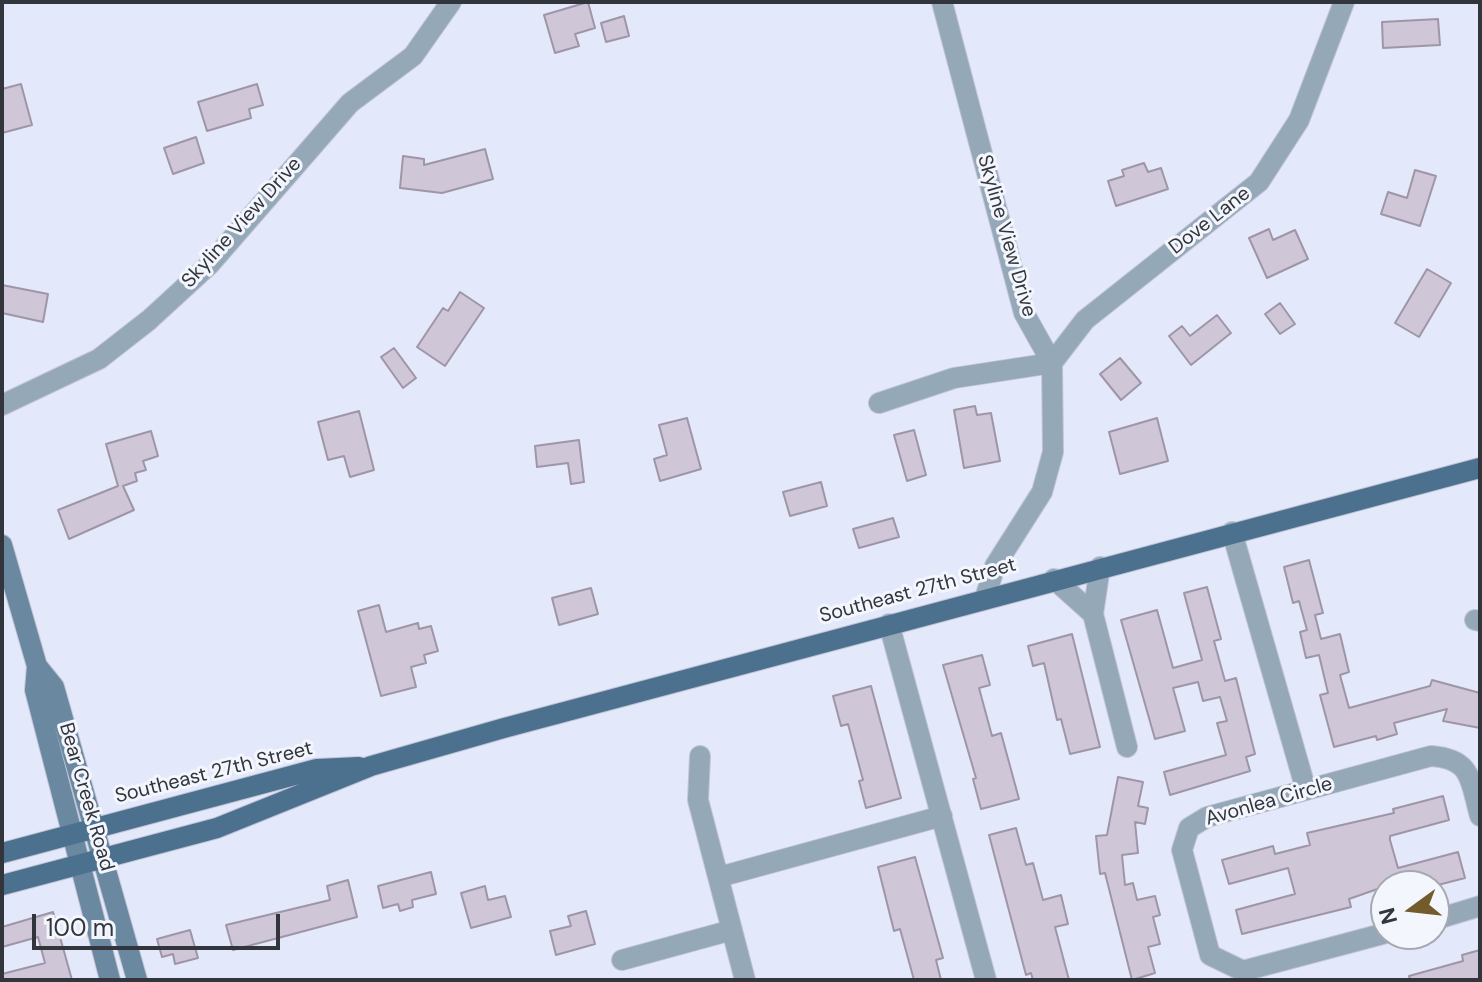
<!DOCTYPE html>
<style>
body{margin:0}
#map{position:relative;width:1482px;height:982px;overflow:hidden;background:#e4e8fb;font-family:"DM Sans",sans-serif}
canvas{display:block}
.frame{position:absolute;inset:0;border:4px solid #33353c;pointer-events:none}
.north{position:absolute;left:1370px;top:870px;width:80px;height:80px;box-sizing:border-box;background:#f4f6fe;border:2px solid #a7a9b0;border-radius:50%;rotate:255deg;font-size:22px;font-weight:700;line-height:32px;text-align:center;color:#33353c}
.north::after{content:'';display:block;margin:auto;width:28px;height:36px;background:#735c2c;clip-path:polygon(50% 0,100% 100%,50% 72%,0 100%)}
.scale{position:absolute;left:32px;top:914px;width:248px;height:36px;box-sizing:border-box;border:4px solid #33353c;border-top:0;padding-left:10px;font-size:24px;line-height:28px;white-space:nowrap;color:#33353c;-webkit-text-stroke:6px #f4f6fe;paint-order:stroke}
</style>
<div id="map">
<canvas width="1482" height="982"></canvas>
<div class="frame"></div>
<div class="north">N</div>
<div class="scale">100 m</div>
</div>
<script>
const ctx = document.querySelector('canvas').getContext('2d');
ctx.lineJoin = 'round';
function fill(path, color) { ctx.fillStyle = color; ctx.fill(path, 'evenodd'); }
function stroke(path, color, width, dash) { ctx.strokeStyle = color; ctx.lineWidth = width; ctx.lineCap = dash ? 'butt' : 'round'; ctx.setLineDash(dash || []); ctx.stroke(path); }
function label(font, color, halo, rows, align = 'center') {
  ctx.font = font + ' "DM Sans",sans-serif'; ctx.lineWidth = 6; ctx.setLineDash([]); ctx.textBaseline = 'middle'; ctx.strokeStyle = halo; ctx.fillStyle = color; for (const [text, x, y, turn = 0] of rows) {
    ctx.save(); ctx.translate(x, y); ctx.rotate((+turn || 0) * Math.PI / 180); ctx.textAlign = isNaN(turn) ? turn : align; if (halo) ctx.strokeText(text, 0, 0); ctx.fillText(text, 0, 0); ctx.restore();
  }
}
const building = new Path2D(`
 M 588,2 L 595,28 L 575,34 L 579,46 L 555,53 L 544,15 Z
 M 624,16 L 629,36 L 606,42 L 601,23 Z
 M 1438,19 L 1440,45 L 1383,48 L 1382,22 Z
 M 21,84 L 32,125 L 2,133 L 2,89 Z
 M 257,84 L 263,105 L 249,109 L 251,118 L 207,131 L 198,102 Z
 M 196,137 L 204,163 L 173,174 L 164,148 Z
 M 485,149 L 493,179 L 442,193 L 400,188 L 403,156 L 424,159 L 424,165 Z
 M 1144,163 L 1148,172 L 1161,168 L 1168,189 L 1116,206 L 1108,181 L 1124,176 L 1122,170 Z
 M 1415,170 L 1436,176 L 1420,226 L 1381,214 L 1388,192 L 1407,198 Z
 M 1269,229 L 1273,240 L 1295,230 L 1308,259 L 1267,278 L 1249,238 Z
 M 1427,269 L 1451,283 L 1419,337 L 1395,323 Z
 M 2,285 L 48,294 L 43,322 L 2,313 Z
 M 460,292 L 484,308 L 445,366 L 417,347 L 443,308 L 448,311 Z
 M 1280,303 L 1295,324 L 1280,334 L 1265,314 Z
 M 1217,315 L 1231,333 L 1191,365 L 1169,336 L 1182,326 L 1190,336 Z
 M 394,348 L 416,378 L 403,388 L 381,357 Z
 M 1120,358 L 1141,383 L 1121,400 L 1100,374 Z
 M 975,406 L 977,415 L 991,413 L 1000,461 L 964,468 L 954,410 Z
 M 359,411 L 374,470 L 350,477 L 344,456 L 328,460 L 318,422 Z
 M 687,418 L 701,469 L 660,481 L 654,459 L 667,455 L 659,425 Z
 M 1157,418 L 1168,461 L 1120,474 L 1109,432 Z
 M 914,430 L 926,475 L 907,481 L 894,435 Z
 M 151,431 L 158,456 L 143,461 L 146,470 L 135,473 L 137,481 L 123,486 L 134,510 L 69,539 L 58,510 L 118,486 L 106,444 Z
 M 579,440 L 584,482 L 571,484 L 568,463 L 537,467 L 535,446 Z
 M 821,482 L 827,506 L 790,516 L 783,492 Z
 M 893,518 L 899,537 L 859,548 L 853,529 Z
 M 1309,560 L 1323,613 L 1315,615 L 1321,639 L 1340,634 L 1349,672 L 1340,675 L 1349,708 L 1430,686 L 1432,680 L 1480,693 L 1480,728 L 1443,721 L 1447,709 L 1394,723 L 1397,734 L 1377,740 L 1376,736 L 1334,747 L 1320,695 L 1328,693 L 1319,655 L 1306,658 L 1300,632 L 1307,630 L 1299,601 L 1293,603 L 1284,567 Z
 M 1207,587 L 1221,639 L 1214,641 L 1225,681 L 1236,678 L 1255,754 L 1246,757 L 1250,771 L 1170,795 L 1164,772 L 1226,755 L 1217,723 L 1227,721 L 1220,697 L 1203,701 L 1198,682 L 1173,688 L 1185,731 L 1155,739 L 1121,620 L 1157,610 L 1173,668 L 1202,660 L 1184,593 Z
 M 591,588 L 598,614 L 559,625 L 552,598 Z
 M 379,605 L 386,632 L 418,623 L 419,629 L 431,626 L 438,651 L 424,655 L 426,663 L 411,667 L 416,687 L 381,696 L 358,611 Z
 M 1072,634 L 1100,747 L 1070,754 L 1061,719 L 1057,720 L 1044,663 L 1033,666 L 1028,646 Z
 M 982,655 L 990,685 L 979,688 L 992,736 L 1001,733 L 1019,799 L 981,809 L 973,779 L 976,778 L 943,665 Z
 M 871,686 L 901,798 L 866,808 L 859,781 L 863,780 L 848,724 L 841,726 L 833,696 Z
 M 1118,777 L 1143,782 L 1138,806 L 1148,808 L 1145,824 L 1135,822 L 1138,853 L 1122,855 L 1125,885 L 1133,883 L 1137,900 L 1155,896 L 1160,915 L 1153,917 L 1160,944 L 1148,947 L 1155,973 L 1132,980 L 1105,873 L 1100,874 L 1096,836 L 1107,835 Z
 M 1443,796 L 1449,820 L 1390,836 L 1390,840 L 1398,868 L 1458,852 L 1465,878 L 1434,886 L 1386,886 L 1349,899 L 1351,907 L 1242,934 L 1236,910 L 1295,894 L 1288,868 L 1229,884 L 1222,860 L 1273,846 L 1275,854 L 1310,845 L 1307,833 L 1394,813 L 1393,809 Z
 M 1016,828 L 1026,865 L 1033,863 L 1043,900 L 1061,895 L 1068,924 L 1055,927 L 1069,980 L 1033,980 L 1031,973 L 1026,975 L 989,835 Z
 M 915,857 L 943,958 L 936,960 L 941,980 L 914,980 L 900,929 L 894,931 L 878,867 Z
 M 431,872 L 436,894 L 412,900 L 413,907 L 400,911 L 398,904 L 383,908 L 378,886 Z
 M 348,880 L 357,917 L 233,950 L 226,925 L 330,900 L 327,886 Z
 M 485,886 L 488,900 L 505,896 L 511,917 L 471,928 L 461,893 Z
 M 586,911 L 595,944 L 556,955 L 550,931 L 571,926 L 568,916 Z
 M 53,912 L 72,980 L 2,980 L 2,974 L 45,963 L 38,937 L 2,947 L 2,927 Z
 M 190,930 L 198,958 L 175,964 L 173,954 L 162,957 L 157,939 Z
 M 1480,950 L 1480,980 L 1410,980 L 1409,976 L 1463,961 L 1462,955 Z`);
const street = new Path2D(`
 M 942,2 L 1024,313 L 1052,363 L 1053,452 L 1042,492 L 995,566 L 985,598
 M 879,403 L 954,378 L 1052,363 L 1085,320 L 1259,182 L 1299,120 L 1344,2
 M 2,405 L 99,359 L 149,320 L 209,265 L 350,103 L 413,56 L 451,2
 M 1232,532 L 1306,790
 M 1100,567 L 1093,614 L 1127,747
 M 1054,579 L 1093,614
 M 1475,620 L 1480,621
 M 889,624 L 986,980
 M 700,756 L 698,800 L 745,980
 M 719,877 L 942,816
 M 1434,920 L 1480,906
 M 1386,933 L 1243,971 L 1210,955 L 1182,850 L 1189,828 L 1207,817 L 1431,756 C 1473,759 1470,781 1480,816
 M 622,960 L 732,930`);
const secondary = new Path2D(`
 M 2,545 L 37,666 L 35,690 L 110,980
 M 37,666 L 54,687 L 137,980`);
const primary = new Path2D(`
 M 2,853 L 317,769 L 359,767
 M 2,885 L 217,828 L 371,766 L 504,728 L 1480,468`);
const streetNames = [
 ["Dove Lane",1210,221,-38],
 ["Skyline View Drive",242,223,-48],
 ["Skyline View Drive",1006,236,74],
 ["Southeast 27th Street",918,591,-15],
 ["Southeast 27th Street",214,773,-14],
 ["Bear Creek Road",86,797,74],
 ["Avonlea Circle",1269,802,-16]
];
fill(building, '#cfc6d7');
stroke(building, '#9e96a6', 2);
stroke(street, '#c1c4d5', 22);
stroke(secondary, '#c1c4d5', 22);
stroke(primary, '#c1c4d5', 22);
stroke(street, '#94a8b8', 20);
stroke(secondary, '#6a88a0', 20);
stroke(primary, '#4c718e', 20);
label('20px', '#33353c', '#f4f6fe', streetNames);
</script>
